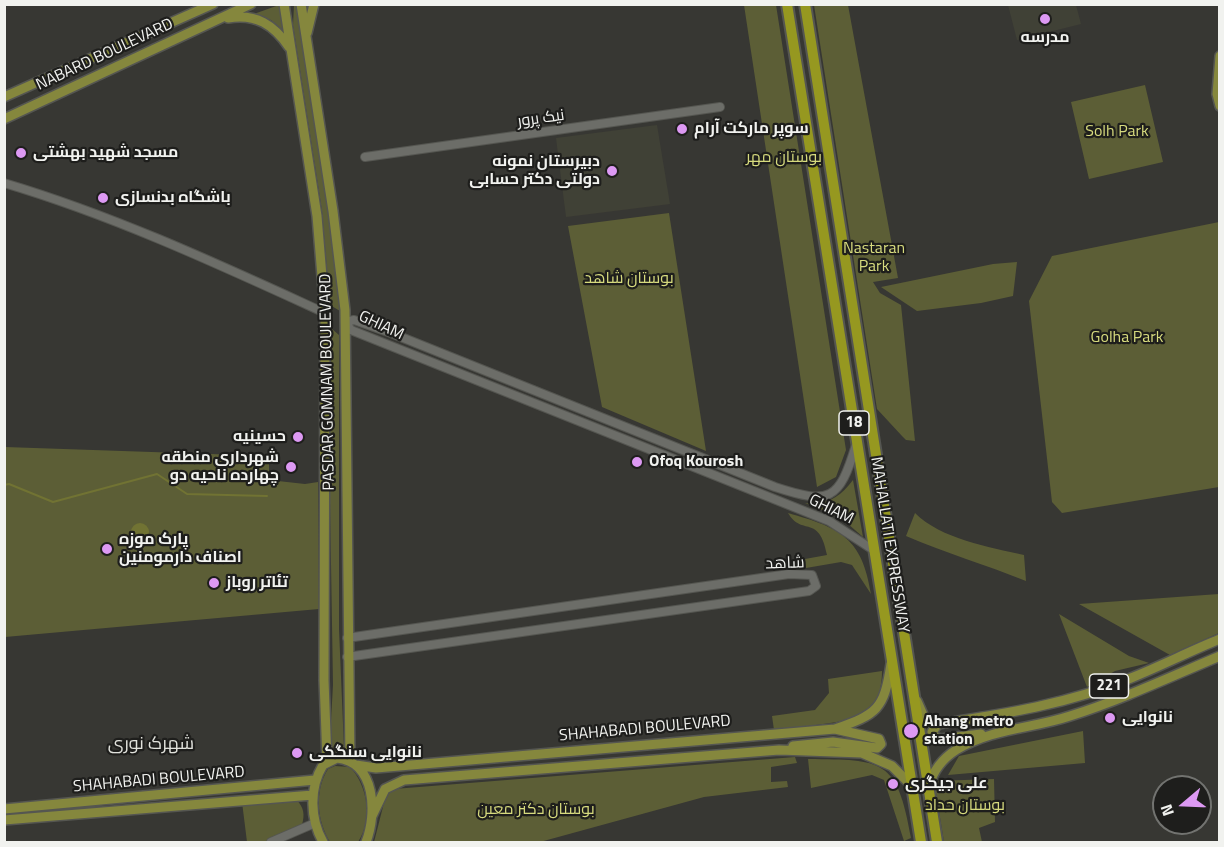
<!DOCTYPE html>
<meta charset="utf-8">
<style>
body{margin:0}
#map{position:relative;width:1224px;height:847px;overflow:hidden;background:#373733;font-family:"Titillium Web",sans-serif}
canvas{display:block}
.frame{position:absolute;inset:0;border:6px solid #f1f2ef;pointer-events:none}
.north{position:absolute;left:1152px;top:775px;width:60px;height:60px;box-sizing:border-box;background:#1e1e1c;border:2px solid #727370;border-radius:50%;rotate:251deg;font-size:16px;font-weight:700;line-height:24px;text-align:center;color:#f1f2ef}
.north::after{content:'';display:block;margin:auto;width:21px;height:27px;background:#dd99f3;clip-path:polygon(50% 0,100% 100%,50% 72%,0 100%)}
</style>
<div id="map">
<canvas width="1224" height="847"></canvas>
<div class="frame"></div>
<div class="north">N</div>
</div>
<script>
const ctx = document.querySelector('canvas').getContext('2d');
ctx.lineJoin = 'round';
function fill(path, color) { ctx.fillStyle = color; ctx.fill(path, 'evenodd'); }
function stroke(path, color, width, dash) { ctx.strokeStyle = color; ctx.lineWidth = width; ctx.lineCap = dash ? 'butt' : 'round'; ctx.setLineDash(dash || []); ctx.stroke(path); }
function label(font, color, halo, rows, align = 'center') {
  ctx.font = font + ' "Titillium Web",Cairo,sans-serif'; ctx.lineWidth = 4.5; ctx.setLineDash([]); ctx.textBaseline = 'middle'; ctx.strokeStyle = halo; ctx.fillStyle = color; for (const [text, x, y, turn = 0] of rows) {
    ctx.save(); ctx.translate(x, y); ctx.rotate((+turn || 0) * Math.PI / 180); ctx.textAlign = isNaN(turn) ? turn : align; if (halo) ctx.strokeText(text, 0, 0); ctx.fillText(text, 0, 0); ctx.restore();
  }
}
const built = new Path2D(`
 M 1008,5 L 1076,5 L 1081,24 L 1017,40 Z
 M 657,125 L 670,204 L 566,217 L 556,138 Z`);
const green = new Path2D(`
 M 279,5 L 284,32 L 271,20 L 251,15 Z
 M 294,5 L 296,5 L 329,210 L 340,311 L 330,305 L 322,211 L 293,25 Z
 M 744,5 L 776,5 L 846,450 L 836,477 L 817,487 Z
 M 814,5 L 848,5 L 898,278 L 873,282 L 880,293 L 901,305 L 915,441 L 906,440 L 902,436 L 877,409 Z
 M 1145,85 L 1163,162 L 1089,179 L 1071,102 Z
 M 669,213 L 706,451 L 602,407 L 568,226 Z
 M 1219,222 L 1219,487 L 1062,513 L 1052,502 L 1029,301 L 1052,256 Z
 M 1017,262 L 1013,296 L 981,303 L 917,311 L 881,287 L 993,264 Z
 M 332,329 L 339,335 L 339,629 L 344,748 L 341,756 L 329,756 L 333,685 L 329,442 Z
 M 5,447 L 269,456 L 269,480 L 305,484 L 318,482 L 319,609 L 5,637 Z
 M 853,480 L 863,537 L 840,517 L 805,503 C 827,506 840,497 853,480 Z
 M 788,513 C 841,528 862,538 871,594 L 852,565 L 841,562 L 806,568 L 805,559 L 827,555 C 819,513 802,537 788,513 Z
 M 915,513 C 941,539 989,547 1024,555 L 1026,581 C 986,565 946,553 906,536 Z
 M 1219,594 L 1219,633 L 1170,655 L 1079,604 Z
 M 1059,614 L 1129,656 L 1149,663 L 1115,671 L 1087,687 Z
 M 882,671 C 882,685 879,705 866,714 C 851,723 793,727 774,730 L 772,716 L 815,710 L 829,693 L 828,679 Z
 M 1083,731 L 1085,763 L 948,775 L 959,756 Z
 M 795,757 L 797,763 L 771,767 L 771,782 L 787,781 L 788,787 L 704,797 L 540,842 L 374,842 L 386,795 L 394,789 Z
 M 808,759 C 883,760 897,758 911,838 L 904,841 L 884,780 L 872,775 L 811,788 Z
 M 335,766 L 350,767 C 368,786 373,820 358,842 L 330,842 C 317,821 314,791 328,769 Z
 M 994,779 L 995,822 L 979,828 L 982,842 L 944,842 L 934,781 Z
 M 296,799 C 304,808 305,814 302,825 L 265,842 L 247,842 L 242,802 Z`);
const water = new Path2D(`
 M131 532a9 9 0 1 1 18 0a9 9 0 1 1-18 0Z`);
const stream = new Path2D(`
 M 4,485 L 9,484 L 53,502 L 157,474 L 187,494 L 267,496`);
const minor = new Path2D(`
 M 365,157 L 720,107
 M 4,183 C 115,216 220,265 325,313
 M 856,445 C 839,501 830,505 775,487 L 391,333 L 354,320 L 345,322 L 351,330 L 829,521 L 875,551
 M 347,638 L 789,574 L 812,575 L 816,586 L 809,591 L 347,657
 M 271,842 L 315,823`);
const major = new Path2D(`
 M 284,4 L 317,216 L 325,313 L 324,680 L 327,761
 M 301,4 L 333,211 L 345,310 L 350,761
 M 228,18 C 256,13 274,25 289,47
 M 307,33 L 314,4
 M 1220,56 L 1217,94 L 1220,106
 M 4,97 L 213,4
 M 4,119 L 251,4
 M 917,701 L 924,717 L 938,724
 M 938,724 C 1004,714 1069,704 1131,678 C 1161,666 1190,651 1220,639
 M 938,724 L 932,732 L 934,737 L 941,739 L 981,734
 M 793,746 L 833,742 L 877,748 L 881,744 L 879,739 L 835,729
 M 356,765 L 376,768 L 835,729 C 877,714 884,710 891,664
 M 929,786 C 933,771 942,759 956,750 C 992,728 1031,729 1070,716 C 1121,700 1170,677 1220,656
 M 4,809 L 315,780
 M 372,816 L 385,789 L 404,780 L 779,750 L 862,753 L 892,766 L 912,786
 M 4,820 L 313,795
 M 323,842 C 310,819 309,788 323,765 L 337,758 C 376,762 377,814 366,842`);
const highway = new Path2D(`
 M 787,4 L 921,842
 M 805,4 L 937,842`);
const markers = [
 [1045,19,6,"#dd99f3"],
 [682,129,6,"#dd99f3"],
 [21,153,6,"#dd99f3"],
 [612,171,6,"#dd99f3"],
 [103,198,6,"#dd99f3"],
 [298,437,6,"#dd99f3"],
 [637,462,6,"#dd99f3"],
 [291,467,6,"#dd99f3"],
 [107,549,6,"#dd99f3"],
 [214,583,6,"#dd99f3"],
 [1110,718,6,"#dd99f3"],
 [911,731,8,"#dd99f3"],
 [297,753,6,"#dd99f3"],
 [893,784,6,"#dd99f3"]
];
const shields = [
 [854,423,30],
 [1109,686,39]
];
const shieldNames = [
 ["18",854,423],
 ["221",1109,686]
];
const poiNames = [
 ["مدرسه",1045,38,"center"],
 ["سوپر مارکت آرام",694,129],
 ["مسجد شهید بهشتی",33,153],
 ["دبیرستان نمونه",600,162,"right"],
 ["دولتی دکتر حسابی",600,180,"right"],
 ["باشگاه بدنسازی",115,198],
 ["حسینیه",286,437,"right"],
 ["شهرداری منطقه",279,458,"right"],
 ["چهارده ناحیه دو",279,476,"right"],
 ["Ofoq Kourosh",649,462],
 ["پارک موزه",119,540],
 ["اصناف دارمومنین",119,558],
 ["تئاتر روباز",226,583],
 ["نانوایی",1122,718],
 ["Ahang metro",924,722],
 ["station",924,740],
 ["نانوایی سنگکی",309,753],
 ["علی جیگری",905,784]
];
const streetNames = [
 ["NABARD BOULEVARD",105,55,-25],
 ["نیک پرور",541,119,-8],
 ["GHIAM",381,326,25],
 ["PASDAR GOMNAM BOULEVARD",328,382,-91],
 ["GHIAM",831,510,26],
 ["MAHALLATI EXPRESSWAY",889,545,81],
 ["شاهد",785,564,-2],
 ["SHAHABADI BOULEVARD",645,729,-5],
 ["SHAHABADI BOULEVARD",159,780,-5]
];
const parkNames = [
 ["Solh Park",1117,132],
 ["بوستان مهر",784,158],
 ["Nastaran",874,249],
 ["Park",874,267],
 ["بوستان شاهد",629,279],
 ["Golha Park",1127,338],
 ["بوستان حداد",965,806],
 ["بوستان دکتر معین",536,810]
];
const neighbourhoodNames = [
 ["شهرک نوری",151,745]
];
fill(built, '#404136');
fill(green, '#5c5e36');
fill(water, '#717333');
stroke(stream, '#717333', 2);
stroke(minor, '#555651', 10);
stroke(major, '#555651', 12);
stroke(highway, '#555651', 14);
stroke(minor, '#6c6d68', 8);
stroke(major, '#85873d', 9);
stroke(highway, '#969820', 10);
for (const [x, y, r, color] of markers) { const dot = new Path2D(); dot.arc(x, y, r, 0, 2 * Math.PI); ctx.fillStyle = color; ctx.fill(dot); stroke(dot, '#1e1e1c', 2); }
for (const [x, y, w] of shields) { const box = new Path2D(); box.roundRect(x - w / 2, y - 12, w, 24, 4.5); ctx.fillStyle = '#1e1e1c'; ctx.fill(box); stroke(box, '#f1f2ef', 1.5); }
label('bold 15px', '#f1f2ef', null, shieldNames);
label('bold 16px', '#f1f2ef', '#1e1e1c', poiNames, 'left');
label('16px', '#f1f2ef', '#1e1e1c', streetNames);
label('16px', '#d7db7e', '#1e1e1c', parkNames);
label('18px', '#e1e2dc', '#1e1e1c', neighbourhoodNames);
</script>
